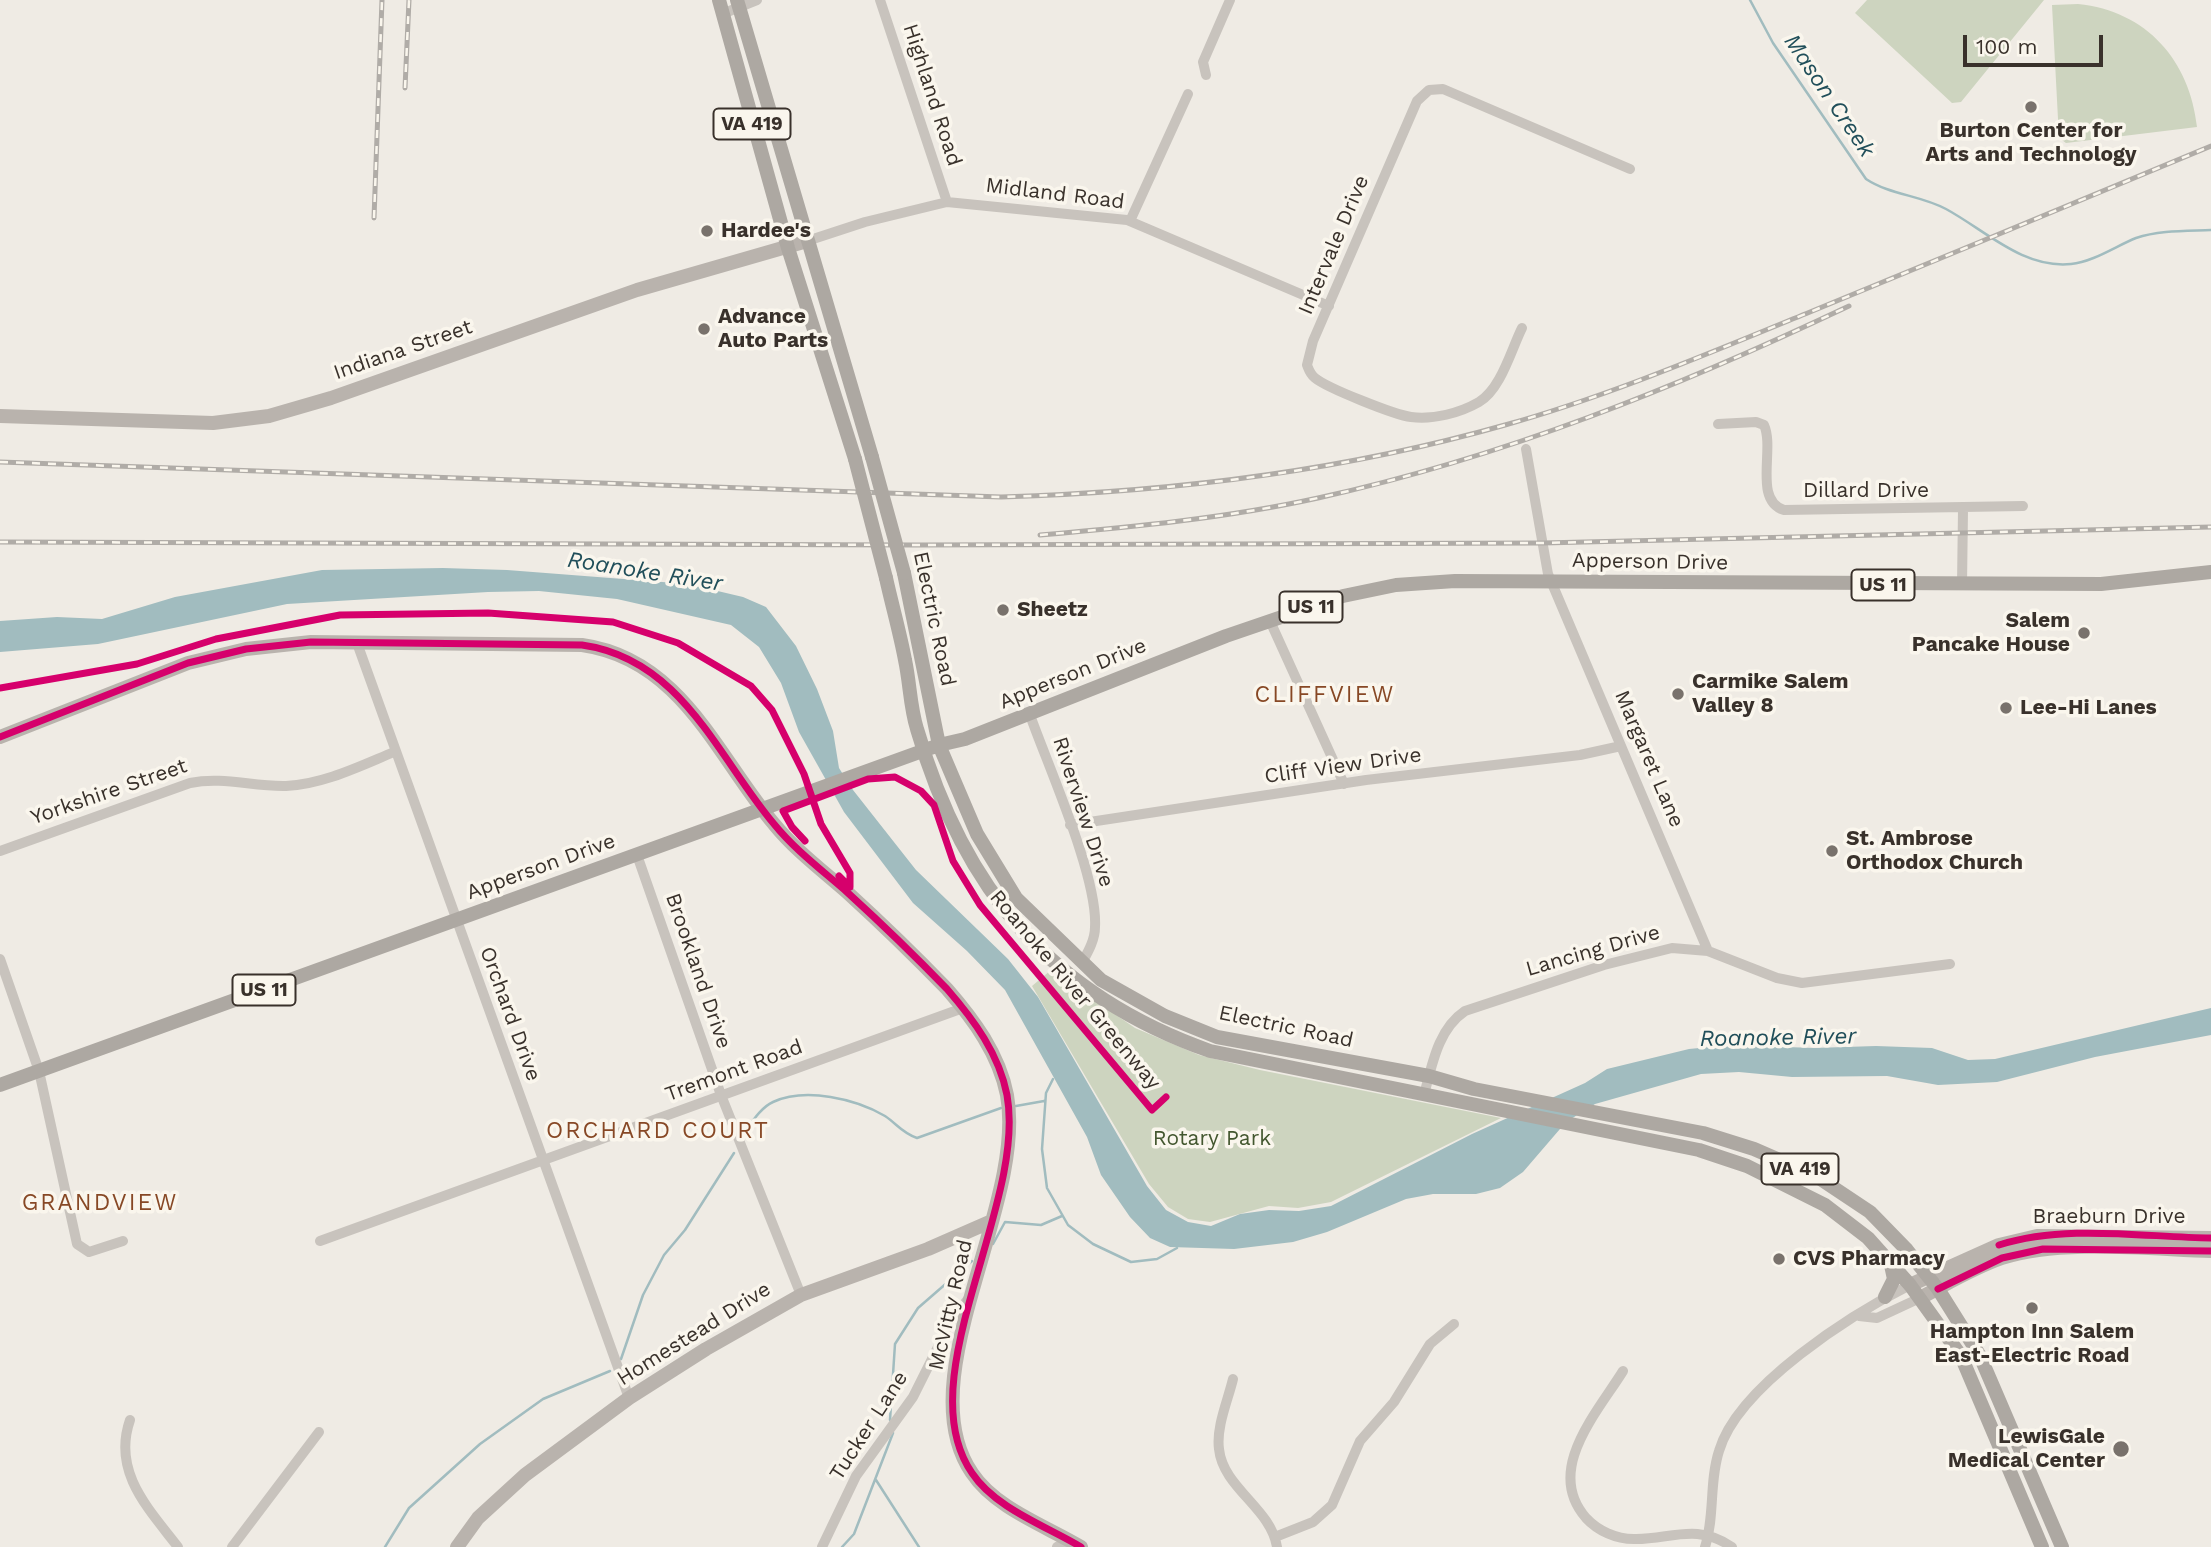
<!DOCTYPE html>
<style>
body{margin:0}
#map{position:relative;width:2211px;height:1547px;overflow:hidden;background:#efebe4;font-family:"Work Sans",sans-serif}
canvas{display:block}
.scale{position:absolute;left:1963px;top:35px;width:140px;height:32px;box-sizing:border-box;border:4px solid #39312b;border-top:0;padding-left:9px;font-size:21px;line-height:24px;white-space:nowrap;color:#39312b;-webkit-text-stroke:5px #faf6ed;paint-order:stroke}
</style>
<div id="map">
<canvas width="2211" height="1547"></canvas>
<div class="scale">100 m</div>
</div>
<script>
const ctx = document.querySelector('canvas').getContext('2d');
ctx.lineJoin = 'round';
function fill(path, color) { ctx.fillStyle = color; ctx.fill(path, 'evenodd'); }
function stroke(path, color, width, dash) { ctx.strokeStyle = color; ctx.lineWidth = width; ctx.lineCap = dash ? 'butt' : 'round'; ctx.setLineDash(dash || []); ctx.stroke(path); }
function label(font, color, halo, rows, align = 'center') {
  ctx.font = font + ' "Work Sans",sans-serif'; ctx.lineWidth = 7; ctx.setLineDash([]); ctx.textBaseline = 'middle'; ctx.strokeStyle = halo; ctx.fillStyle = color; for (const [text, x, y, turn = 0] of rows) {
    ctx.save(); ctx.translate(x, y); ctx.rotate((+turn || 0) * Math.PI / 180); ctx.textAlign = isNaN(turn) ? turn : align; if (halo) ctx.strokeText(text, 0, 0); ctx.fillText(text, 0, 0); ctx.restore();
  }
}
const green = new Path2D(`
 M 1867,0 L 2044,0 L 1961,102 L 1952,103 L 1855,13 Z
 M 2078,4 C 2147,11 2190,61 2197,127 L 2066,143 L 2059,138 L 2052,5 Z
 M 1051,970 L 1135,1028 L 1199,1055 L 1260,1070 L 1501,1118 L 1331,1202 L 1298,1208 L 1269,1206 L 1210,1222 L 1188,1219 L 1168,1207 L 1149,1184 L 1032,986 Z`);
const water = new Path2D(`
 M 443,568 L 507,570 L 688,584 L 743,597 L 766,607 L 796,646 L 817,689 L 833,731 L 839,768 L 853,790 L 916,870 L 1008,959 L 1038,997 L 1147,1186 L 1166,1210 L 1188,1222 L 1211,1226 L 1240,1214 L 1269,1210 L 1299,1211 L 1331,1206 L 1472,1134 L 1585,1083 L 1607,1069 L 1689,1049 L 1731,1045 L 1814,1048 L 1876,1046 L 1932,1048 L 1968,1060 L 1995,1059 L 2211,1008 L 2211,1035 L 2095,1057 L 1997,1082 L 1938,1085 L 1887,1076 L 1792,1077 L 1739,1072 L 1701,1074 L 1595,1104 L 1566,1122 L 1523,1172 L 1500,1188 L 1476,1194 L 1433,1194 L 1406,1199 L 1327,1232 L 1293,1242 L 1234,1249 L 1170,1247 L 1150,1238 L 1130,1217 L 1101,1175 L 1087,1137 L 1005,990 L 967,951 L 913,903 L 844,812 L 799,732 L 781,683 L 759,647 L 731,625 L 617,599 L 539,591 L 488,592 L 287,604 L 98,644 L 0,652 L 0,621 L 57,617 L 102,619 L 175,597 L 322,570 Z`);
const stream = new Path2D(`
 M 1750,0 L 1773,43 L 1866,179 C 1890,195 1920,195 1946,209 C 1985,230 2023,269 2071,264 C 2093,262 2116,246 2136,238 C 2159,230 2187,231 2211,230
 M 1053,1079 L 1046,1093 L 1042,1149 L 1047,1188 L 1068,1225 L 1093,1244 L 1131,1262 L 1157,1259 L 1177,1248
 M 1016,1106 L 1044,1101
 M 747,1129 C 754,1119 762,1107 773,1102 C 806,1087 856,1099 885,1116 C 897,1124 902,1133 917,1138 L 1001,1108
 M 993,1244 L 1005,1222 L 1041,1225 L 1062,1216
 M 621,1359 L 643,1295 L 664,1255 L 685,1230 L 734,1153
 M 890,1420 L 895,1344 L 918,1308 L 972,1261
 M 876,1480 L 919,1547
 M 385,1547 L 409,1508 L 480,1444 L 543,1399 L 610,1371
 M 842,1547 L 854,1534 L 893,1433`);
const street = new Path2D(`
 M 880,0 L 947,202
 M 722,14 L 757,0
 M 1206,75 L 1203,62 L 1230,0
 M 1130,221 L 1188,94
 M 807,241 L 865,222 L 947,202 L 1127,220 L 1329,306
 M 1522,328 C 1511,350 1501,389 1479,402 C 1460,413 1433,420 1411,417 C 1395,415 1327,388 1315,378 C 1310,374 1309,370 1307,365 L 1313,341 L 1417,101 L 1429,90 L 1443,89 L 1630,169
 M 1718,424 L 1756,422 L 1764,425 C 1775,449 1753,500 1784,510 L 2023,506
 M 1526,449 L 1548,574 L 1708,951
 M 1962,585 L 1963,510
 M 1270,621 L 1344,784
 M 357,643 L 629,1398
 M 1030,715 C 1048,766 1098,877 1095,927 C 1095,940 1088,952 1082,963
 M 1070,825 L 1366,780 L 1580,755 L 1621,746
 M 0,851 L 190,783 C 223,776 253,787 286,786 C 324,784 360,766 394,752
 M 637,855 L 721,1095 L 801,1295
 M 0,959 L 39,1071 L 77,1244 L 89,1252 L 123,1241
 M 1424,1095 C 1432,1065 1438,1029 1465,1011 L 1604,965 L 1672,948 L 1708,951 L 1777,978 L 1802,983 L 1950,964
 M 320,1241 L 963,1008
 M 1859,1316 L 1877,1318 L 1920,1298
 M 1623,1371 C 1597,1413 1544,1470 1586,1518 C 1598,1531 1616,1539 1634,1539 C 1669,1540 1696,1522 1732,1547
 M 1233,1379 C 1228,1400 1216,1427 1219,1449 C 1223,1488 1271,1508 1277,1547
 M 130,1420 C 112,1472 148,1508 178,1547
 M 1275,1537 L 1313,1522 L 1332,1505 L 1360,1441 L 1394,1402 L 1430,1344 L 1454,1324
 M 232,1547 L 319,1432
 M 822,1547 L 856,1476 L 913,1397 L 952,1319 L 969,1298
 M 1057,1547 L 1070,1540
 M 1705,1547 C 1715,1516 1709,1482 1719,1451 C 1738,1386 1852,1314 1910,1285`);
const secondary = new Path2D(`
 M 0,416 L 213,423 L 269,416 L 331,398 L 637,290 L 807,241
 M 0,737 L 188,663 L 246,649 L 311,642 L 582,645 C 682,659 718,758 774,824 C 795,850 823,871 848,893 C 882,924 915,956 947,989 C 974,1020 999,1054 1007,1095 C 1027,1205 907,1379 972,1473 C 995,1508 1046,1526 1081,1547
 M 1910,1285 L 1999,1245 L 2037,1236 L 2211,1238
 M 1920,1298 C 1947,1284 1973,1268 2002,1258 C 2061,1239 2148,1249 2211,1251
 M 457,1547 L 478,1518 L 525,1475 L 629,1398 L 706,1349 L 801,1295 L 928,1249 L 992,1221`);
const primary = new Path2D(`
 M 719,0 L 788,248 L 855,459
 M 737,0 L 872,457
 M 904,573 L 939,745 L 977,834 L 1016,898 L 1101,980 L 1165,1016 L 1217,1037 L 1429,1076 L 1474,1089 L 1703,1133 L 1754,1149 L 1816,1176 L 1870,1212 L 1907,1250 L 1938,1289 L 1980,1356 L 2062,1547
 M 886,578 C 892,605 900,633 905,660 C 910,683 910,707 917,729 C 963,889 1051,995 1210,1051 L 1699,1150 L 1747,1166 L 1825,1205 L 1868,1238 L 1910,1285 L 1961,1356 L 2042,1547
 M 0,1085 L 939,745 L 965,739 L 1226,636 L 1343,596 L 1396,585 L 1455,581 L 2101,584 L 2211,572
 M 1885,1297 L 1894,1279 L 1891,1265`);
const rail = new Path2D(`
 M 405,88 L 409,0
 M 374,218 L 382,0
 M 0,462 L 1001,497 C 1172,492 1339,472 1505,425 C 1609,396 1709,353 1810,312 C 1944,257 2077,202 2211,146
 M 1040,535 C 1133,527 1227,518 1318,498 C 1504,457 1678,387 1849,306
 M 0,542 L 916,545 L 1543,543 L 2211,527`);
const primaryBridge = new Path2D(`
 M 872,457 L 904,573
 M 855,459 L 886,578`);
const cycleway = new Path2D(`
 M 0,688 L 137,664 L 216,639 L 340,615 L 488,613 L 613,622 L 678,643 L 751,686 L 772,710 L 804,774 L 821,824 L 850,873 L 850,887 L 839,876
 M 0,737 L 188,663 L 246,649 L 311,642 L 582,645 C 682,659 718,758 774,824 C 795,850 823,871 848,893 C 882,924 915,956 947,989 C 974,1020 999,1054 1007,1095 C 1027,1205 907,1379 972,1473 C 995,1508 1046,1526 1081,1547
 M 805,841 L 792,827 L 783,811 L 868,779 L 895,777 L 921,791 L 934,805 L 953,861 L 980,905 L 1152,1110 L 1166,1097
 M 1999,1245 C 2066,1224 2142,1237 2211,1238
 M 1938,1289 L 2002,1258 L 2043,1249 L 2211,1251`);
const markers = [
 [2031,107,7,"#79726c"],
 [707,231,7,"#79726c"],
 [704,329,7,"#79726c"],
 [1003,610,7,"#79726c"],
 [2084,633,7,"#79726c"],
 [1678,694,7,"#79726c"],
 [2006,708,7,"#79726c"],
 [1832,851,7,"#79726c"],
 [1779,1259,7,"#79726c"],
 [2032,1308,7,"#79726c"],
 [2121,1449,9,"#79726c"]
];
const shields = [
 [752,124,77],
 [1883,585,63],
 [1311,607,63],
 [264,990,63],
 [1800,1169,77]
];
const shieldNames = [
 ["VA 419",752,124],
 ["US 11",1883,585],
 ["US 11",1311,607],
 ["US 11",264,990],
 ["VA 419",1800,1169]
];
const streetNames = [
 ["Highland Road",932,95,72],
 ["Midland Road",1055,194,7],
 ["Intervale Drive",1334,245,-67],
 ["Indiana Street",403,350,-19],
 ["Dillard Drive",1866,491],
 ["Apperson Drive",1650,562,1],
 ["Electric Road",934,619,78],
 ["Apperson Drive",1073,674,-22],
 ["Margaret Lane",1649,759,67],
 ["Cliff View Drive",1343,766,-8],
 ["Yorkshire Street",109,792,-19],
 ["Riverview Drive",1083,812,72],
 ["Apperson Drive",541,867,-20],
 ["Lancing Drive",1593,951,-16],
 ["Brookland Drive",698,971,71],
 ["Roanoke River Greenway",1075,990,50],
 ["Orchard Drive",510,1014,70],
 ["Electric Road",1286,1027,12],
 ["Tremont Road",734,1071,-20],
 ["Braeburn Drive",2109,1217],
 ["McVitty Road",951,1305,-77],
 ["Homestead Drive",694,1334,-32],
 ["Tucker Lane",869,1426,-57]
];
const poiNames = [
 ["Burton Center for",2031,131,"center"],
 ["Arts and Technology",2031,155,"center"],
 ["Hardee's",721,231],
 ["Advance",718,317],
 ["Auto Parts",718,341],
 ["Sheetz",1017,610],
 ["Salem",2070,621,"right"],
 ["Pancake House",2070,645,"right"],
 ["Carmike Salem",1692,682],
 ["Valley 8",1692,706],
 ["Lee-Hi Lanes",2020,708],
 ["St. Ambrose",1846,839],
 ["Orthodox Church",1846,863],
 ["CVS Pharmacy",1793,1259],
 ["Hampton Inn Salem",2032,1332,"center"],
 ["East-Electric Road",2032,1356,"center"],
 ["LewisGale",2105,1437,"right"],
 ["Medical Center",2105,1461,"right"]
];
const parkNames = [
 ["Rotary Park",1212,1139]
];
const waterNames = [
 ["Mason Creek",1829,96,56],
 ["Roanoke River",645,572,9],
 ["Roanoke River",1778,1038,-1]
];
const neighbourhoodNames = [
 ["CLIFFVIEW",1325,695],
 ["ORCHARD COURT",658,1131],
 ["GRANDVIEW",100,1203]
];
fill(green, '#cdd4bf');
fill(water, '#a1bcbf');
stroke(stream, '#a1bcbf', 2.5);
stroke(street, '#c8c3bd', 10);
stroke(secondary, '#b9b3ad', 14);
stroke(primary, '#ada8a2', 14);
stroke(rail, '#b0aca7', 5);
stroke(rail, '#faf6ed', 2.5, [8]);
stroke(primaryBridge, '#ada8a2', 14);
stroke(cycleway, '#d6006c', 7);
for (const [x, y, r, color] of markers) { const dot = new Path2D(); dot.arc(x, y, r, 0, 2 * Math.PI); ctx.fillStyle = color; ctx.fill(dot); stroke(dot, '#faf6ed', 2.5); }
for (const [x, y, w] of shields) { const box = new Path2D(); box.roundRect(x - w / 2, y - 15.5, w, 31, 5); ctx.fillStyle = '#faf6ed'; ctx.fill(box); stroke(box, '#39312b', 2); }
label('bold 19px', '#39312b', null, shieldNames);
label('21px', '#39312b', '#faf6ed', streetNames);
label('bold 21px', '#39312b', '#faf6ed', poiNames, 'left');
label('21px', '#43572f', '#faf6ed', parkNames);
label('italic 23px', '#214f5a', '#faf6ed', waterNames);
ctx.letterSpacing = '2px';
label('23px', '#874825', '#faf6ed', neighbourhoodNames);
ctx.letterSpacing = '0px';
</script>
